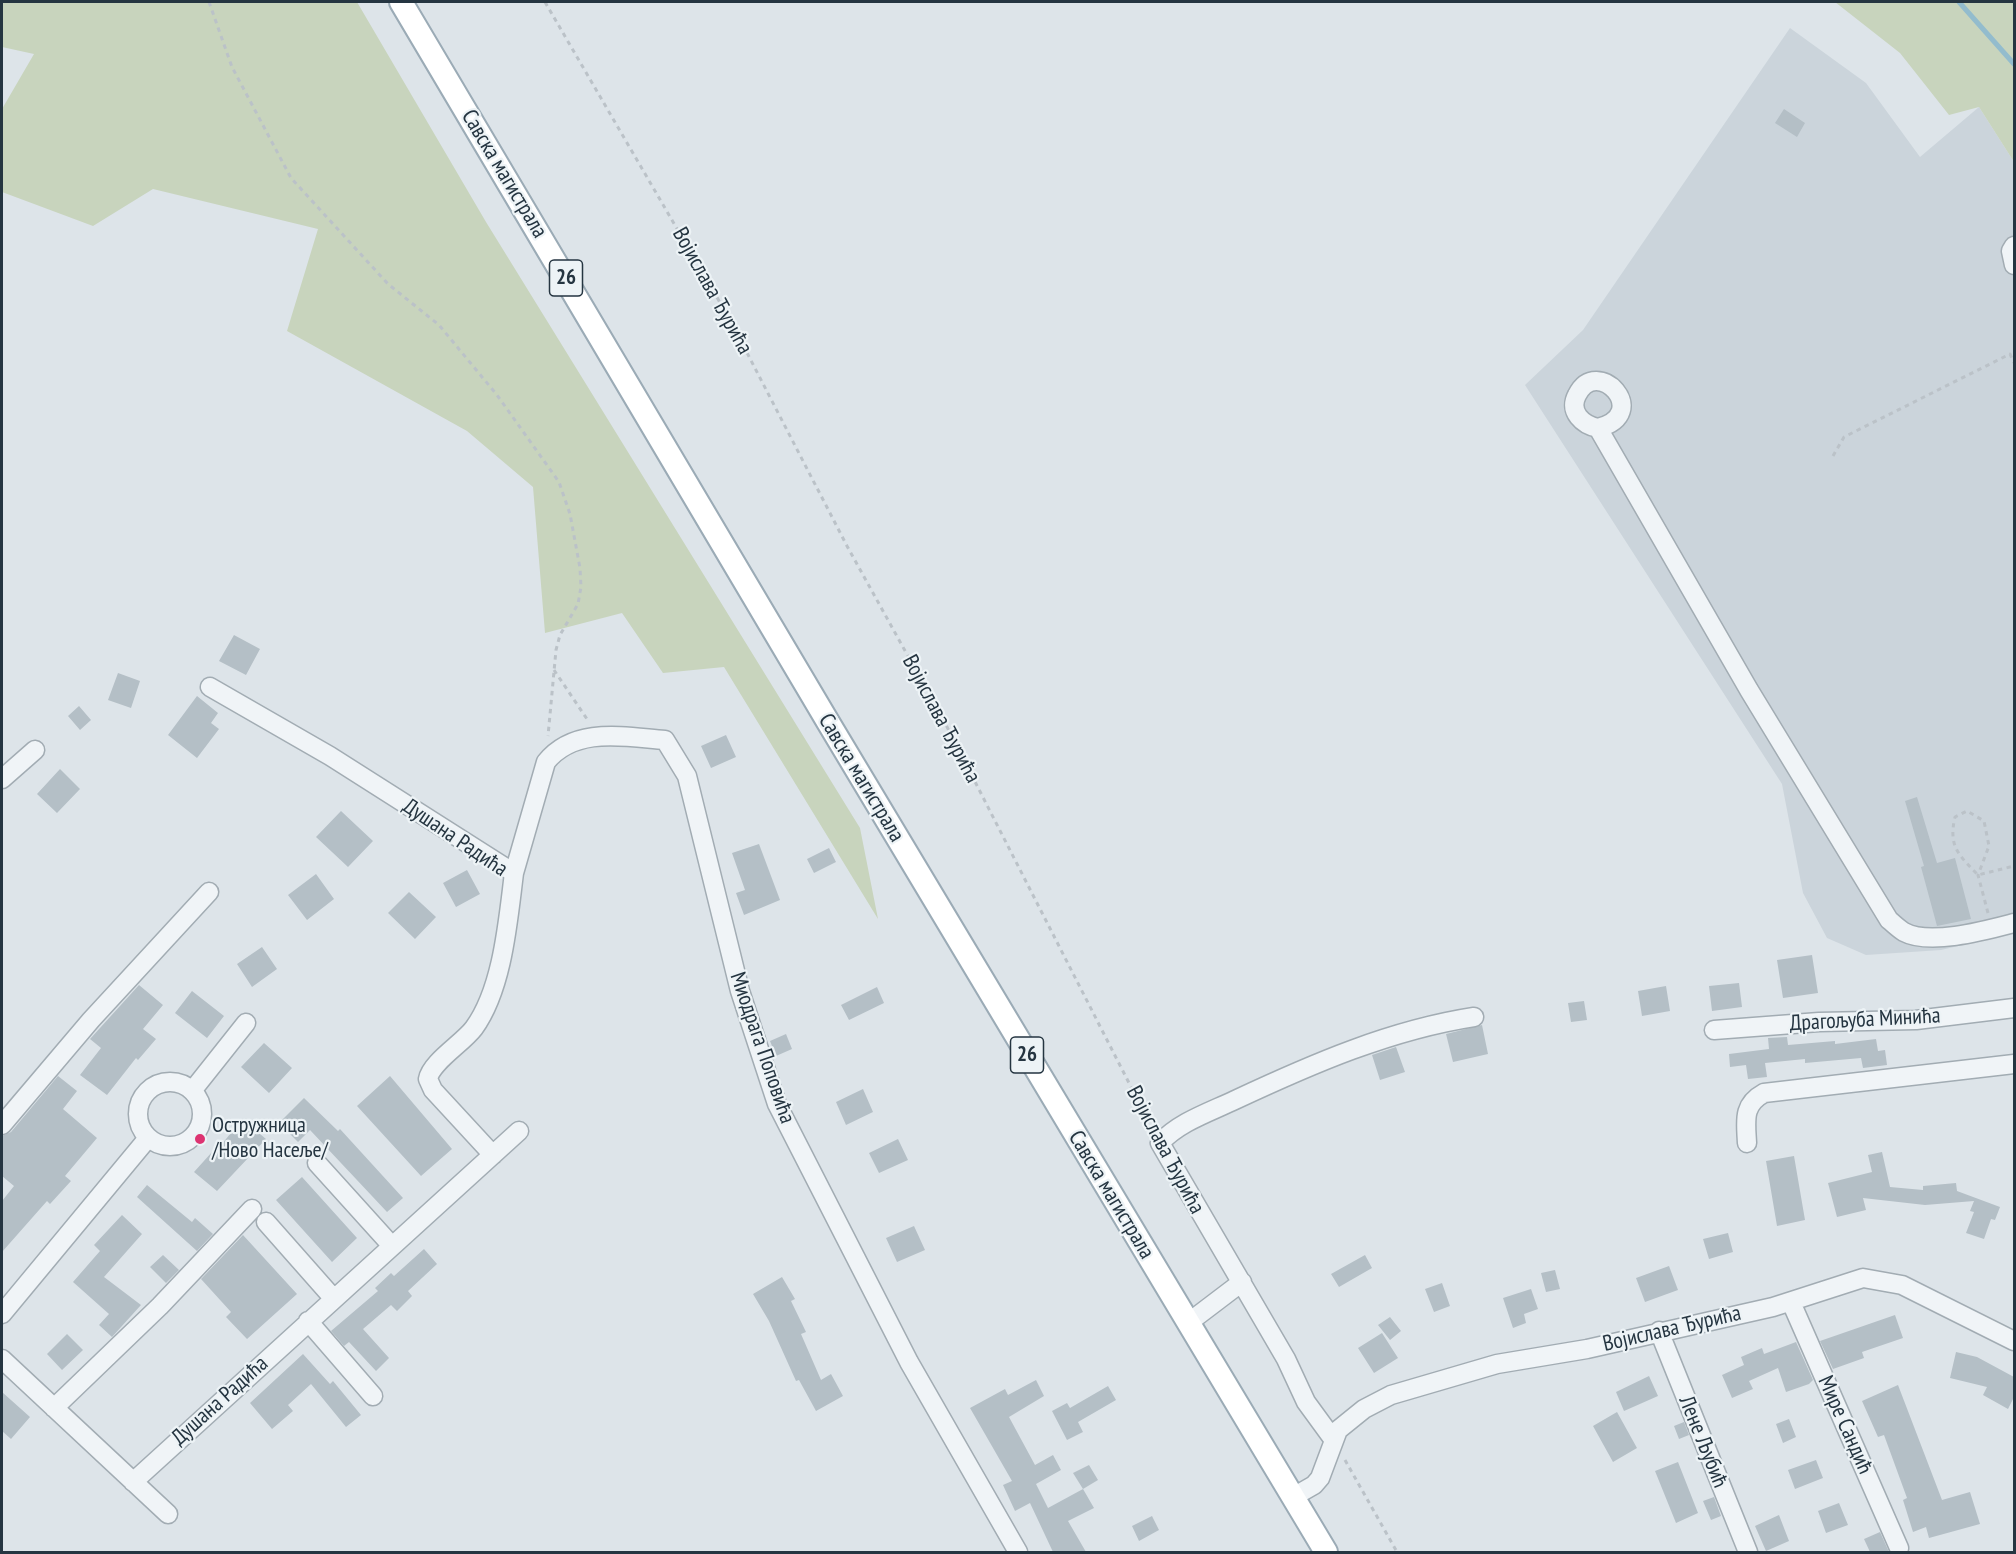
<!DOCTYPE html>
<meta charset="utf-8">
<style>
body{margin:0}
#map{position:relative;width:2016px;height:1554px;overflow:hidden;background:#dde4e9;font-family:"PT Sans Narrow",sans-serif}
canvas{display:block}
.frame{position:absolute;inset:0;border:3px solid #253541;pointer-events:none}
</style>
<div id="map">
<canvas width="2016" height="1554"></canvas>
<div class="frame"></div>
</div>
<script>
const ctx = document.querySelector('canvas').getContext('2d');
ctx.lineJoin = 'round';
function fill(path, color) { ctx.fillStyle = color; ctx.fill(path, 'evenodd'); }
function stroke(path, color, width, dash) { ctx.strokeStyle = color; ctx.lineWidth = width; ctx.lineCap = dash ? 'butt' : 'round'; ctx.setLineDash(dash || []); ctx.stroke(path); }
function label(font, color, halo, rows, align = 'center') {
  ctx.font = font + ' "PT Sans Narrow",sans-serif'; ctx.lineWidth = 4.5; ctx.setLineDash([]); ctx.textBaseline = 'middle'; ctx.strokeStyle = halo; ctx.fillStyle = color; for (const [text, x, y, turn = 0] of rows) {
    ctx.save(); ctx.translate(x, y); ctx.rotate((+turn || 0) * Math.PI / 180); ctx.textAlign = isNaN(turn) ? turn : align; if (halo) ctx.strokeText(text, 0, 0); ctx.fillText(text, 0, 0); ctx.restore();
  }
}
const built = new Path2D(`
 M 1790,28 L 1866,83 L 1920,157 L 1979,107 L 2014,162 L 2014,933 L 1941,950 L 1866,955 L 1827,938 L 1803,893 L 1782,784 L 1525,385 L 1583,330 Z`);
const green = new Path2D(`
 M 2,2 L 357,2 L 486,222 L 860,828 L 878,919 L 724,667 L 663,673 L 622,613 L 545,633 L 533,487 L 467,431 L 287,331 L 318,229 L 153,189 L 93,226 L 2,192 L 2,109 L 34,54 L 2,47 Z
 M 1835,2 L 2014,2 L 2014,162 L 1979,107 L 1949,115 L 1900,53 Z`);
const stream = new Path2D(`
 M 1959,2 L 2014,64`);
const building = new Path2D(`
 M 1784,109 L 1805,123 L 1797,137 L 1775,123 Z
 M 234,635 L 260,649 L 246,675 L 219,661 Z
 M 118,673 L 140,681 L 131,708 L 108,700 Z
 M 197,696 L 218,713 L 211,723 L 219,729 L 197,758 L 168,735 Z
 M 79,706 L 91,720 L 80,730 L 68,716 Z
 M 726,735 L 736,757 L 711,768 L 701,746 Z
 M 60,769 L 80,789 L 57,813 L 37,794 Z
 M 1917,797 L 1937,863 L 1955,858 L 1971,919 L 1937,926 L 1921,867 L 1924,866 L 1905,801 Z
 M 341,811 L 373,841 L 348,867 L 316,837 Z
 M 759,844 L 780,900 L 744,915 L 736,893 L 745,890 L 732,853 Z
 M 829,848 L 836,862 L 814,873 L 807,859 Z
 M 467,870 L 480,894 L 456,907 L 443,883 Z
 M 316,874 L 334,899 L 307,920 L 288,895 Z
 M 409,892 L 436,917 L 415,939 L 388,913 Z
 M 262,947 L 277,969 L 252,987 L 237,964 Z
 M 1812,955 L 1818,993 L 1783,998 L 1777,960 Z
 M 1739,983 L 1742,1007 L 1712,1011 L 1709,986 Z
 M 139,985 L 163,1005 L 143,1029 L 156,1039 L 138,1060 L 136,1058 L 107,1095 L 80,1075 L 101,1048 L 90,1039 Z
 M 1666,986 L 1670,1011 L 1642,1016 L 1638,991 Z
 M 877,987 L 884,1003 L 849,1020 L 841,1005 Z
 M 192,991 L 224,1016 L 207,1038 L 175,1013 Z
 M 1584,1001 L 1587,1020 L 1571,1022 L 1568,1003 Z
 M 1482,1025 L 1488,1054 L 1453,1062 L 1446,1034 Z
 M 786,1034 L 792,1049 L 776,1056 L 770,1041 Z
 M 1787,1037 L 1788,1045 L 1835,1041 L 1835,1044 L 1876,1039 L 1878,1051 L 1885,1050 L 1887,1065 L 1863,1068 L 1861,1058 L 1805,1063 L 1805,1059 L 1765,1063 L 1767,1077 L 1748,1079 L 1746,1065 L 1730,1067 L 1729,1054 L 1769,1049 L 1768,1038 Z
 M 264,1043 L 292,1068 L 269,1093 L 241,1067 Z
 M 1396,1047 L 1405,1072 L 1380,1080 L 1372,1055 Z
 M 58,1076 L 77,1091 L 63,1109 L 97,1138 L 65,1176 L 71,1181 L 50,1204 L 47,1201 L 2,1252 L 2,1201 L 14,1186 L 2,1176 L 2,1136 L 11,1132 Z
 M 390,1076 L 452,1149 L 421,1176 L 357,1106 Z
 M 863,1089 L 873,1112 L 846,1125 L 836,1102 Z
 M 304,1098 L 338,1131 L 340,1129 L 403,1198 L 387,1212 L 310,1130 L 298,1142 L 279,1123 Z
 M 242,1119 L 266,1139 L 217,1191 L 194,1172 L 212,1152 L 214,1154 Z
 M 898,1139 L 908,1160 L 879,1173 L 869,1153 Z
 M 1882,1152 L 1890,1187 L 1923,1190 L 1923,1186 L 1956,1183 L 1957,1191 L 2000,1207 L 1995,1220 L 1991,1219 L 1984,1239 L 1966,1233 L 1974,1212 L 1970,1211 L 1974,1201 L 1925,1205 L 1863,1198 L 1866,1210 L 1837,1217 L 1828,1183 L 1872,1172 L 1868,1155 Z
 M 1794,1156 L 1805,1220 L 1777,1226 L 1766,1161 Z
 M 302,1177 L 357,1238 L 332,1262 L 276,1200 Z
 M 147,1185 L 192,1222 L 195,1218 L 213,1234 L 197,1251 L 137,1197 Z
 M 122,1215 L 142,1234 L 104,1277 L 141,1305 L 112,1337 L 99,1325 L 109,1314 L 73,1282 L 100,1251 L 94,1245 Z
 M 914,1226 L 925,1250 L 897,1262 L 886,1238 Z
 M 1728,1233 L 1733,1252 L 1709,1259 L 1703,1239 Z
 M 243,1235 L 297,1294 L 247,1339 L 226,1317 L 231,1312 L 201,1279 Z
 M 424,1249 L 437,1264 L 408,1291 L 412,1296 L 397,1311 L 391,1305 L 363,1329 L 389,1358 L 376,1371 L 349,1342 L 344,1346 L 331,1331 L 378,1291 L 375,1288 L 391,1273 L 394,1276 Z
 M 163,1255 L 179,1270 L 166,1283 L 150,1267 Z
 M 1365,1255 L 1372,1268 L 1339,1287 L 1331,1274 Z
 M 1669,1266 L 1678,1290 L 1645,1302 L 1636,1278 Z
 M 1555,1270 L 1560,1289 L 1546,1292 L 1541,1273 Z
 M 782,1277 L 795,1299 L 791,1301 L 806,1332 L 801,1334 L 821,1380 L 831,1374 L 843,1396 L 816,1411 L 799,1380 L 796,1381 L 769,1321 L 753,1294 Z
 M 1442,1283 L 1450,1306 L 1434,1312 L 1425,1289 Z
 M 1531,1289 L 1538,1309 L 1524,1314 L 1526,1323 L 1513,1328 L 1503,1298 Z
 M 1895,1315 L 1903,1338 L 1862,1352 L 1864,1358 L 1833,1369 L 1820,1341 Z
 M 1390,1317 L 1401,1331 L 1390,1340 L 1378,1325 Z
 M 1382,1333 L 1398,1358 L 1374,1373 L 1358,1348 Z
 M 67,1334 L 83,1350 L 62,1370 L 47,1354 Z
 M 1796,1342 L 1813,1380 L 1809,1384 L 1786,1392 L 1778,1368 L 1749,1381 L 1753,1389 L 1732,1398 L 1722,1375 L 1744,1365 L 1741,1357 L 1762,1348 L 1764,1354 Z
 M 1956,1352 L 1977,1357 L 2014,1377 L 2014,1397 L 2008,1409 L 1983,1395 L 1987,1387 L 1950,1378 Z
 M 303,1354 L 330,1384 L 333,1381 L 361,1415 L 346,1427 L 311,1384 L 288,1405 L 293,1411 L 272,1429 L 250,1403 Z
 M 1649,1376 L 1658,1396 L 1624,1411 L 1616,1392 Z
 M 1036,1380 L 1044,1396 L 1009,1417 L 1035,1465 L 1053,1455 L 1061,1470 L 1036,1484 L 1048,1508 L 1083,1489 L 1094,1508 L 1068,1521 L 1086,1552 L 1053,1552 L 1030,1503 L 1015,1511 L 1003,1485 L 1012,1481 L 970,1408 L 1005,1389 L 1008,1395 Z
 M 1898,1385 L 1942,1500 L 1970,1492 L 1980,1524 L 1929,1538 L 1926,1527 L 1913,1532 L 1903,1500 L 1907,1498 L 1884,1435 L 1878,1437 L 1862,1401 Z
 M 1108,1386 L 1116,1400 L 1078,1422 L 1083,1432 L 1067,1440 L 1052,1411 L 1067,1403 L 1070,1408 Z
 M 2,1392 L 30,1417 L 11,1439 L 2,1431 Z
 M 1617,1412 L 1637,1448 L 1613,1462 L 1593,1426 Z
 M 1789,1419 L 1796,1437 L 1783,1443 L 1776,1424 Z
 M 1684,1422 L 1689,1435 L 1679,1439 L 1674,1426 Z
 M 1816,1460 L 1823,1478 L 1795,1489 L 1788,1470 Z
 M 1678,1462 L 1698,1513 L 1676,1523 L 1655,1471 Z
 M 1089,1465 L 1098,1480 L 1083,1489 L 1073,1473 Z
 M 1714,1497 L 1721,1516 L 1711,1520 L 1703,1501 Z
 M 1839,1503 L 1848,1525 L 1826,1533 L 1818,1511 Z
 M 1779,1515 L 1789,1541 L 1766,1551 L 1755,1526 Z
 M 1152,1516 L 1159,1530 L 1139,1541 L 1132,1526 Z
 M 1880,1532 L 1889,1552 L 1870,1552 L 1864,1539 Z`);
const path = new Path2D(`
 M 209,2 L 232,67 L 291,178 L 388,284 L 439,325 L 497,395 L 559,482 L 570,514 L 580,568 L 581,587 L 578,604 L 560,635 L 556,650 L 548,736
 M 545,2 L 729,318 L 847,546 L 945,723 L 1152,1128
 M 1833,456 L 1844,437 L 2010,354 L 2014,363
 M 554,670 L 589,722
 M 1988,913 L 1978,875 L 1989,846 L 1984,821 L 1967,811 L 1955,817 C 1948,847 1959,855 1978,875 L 2014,866
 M 1345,1460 L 1397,1552`);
const minor = new Path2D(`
 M 2014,246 L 2011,251 L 2014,265
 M 1598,428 C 1653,414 1597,354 1577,395 C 1568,412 1583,425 1598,428 L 1749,690 L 1889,920 C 1894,924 1899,929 1904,932 C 1930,946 1987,930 2014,923
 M 210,687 L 330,756 L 514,873 C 508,920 503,988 474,1028 C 463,1043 431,1062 428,1079 L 433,1090 L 493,1155
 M 2,779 L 35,750
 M 514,873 L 546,762 C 575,726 625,737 665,740 L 687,776 L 740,991 L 777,1104 L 909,1362 L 1018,1552
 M 1714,1030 L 1819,1022 L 1916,1020 L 2014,1008
 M138 1114a32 32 0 1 1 64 0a32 32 0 1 1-64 0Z
 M 192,1091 L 246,1023
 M 2,1125 L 91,1020 L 209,892
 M 1747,1143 C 1746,1121 1742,1105 1764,1093 L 2014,1064
 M 317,1163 L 392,1246
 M 266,1222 L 334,1299
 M 1791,1302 L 1899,1548
 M 2,1314 L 148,1138
 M 308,1321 L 373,1396
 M 1188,1323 L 1242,1282
 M 1659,1331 L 1748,1552
 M 2,1359 L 168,1514
 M 54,1408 L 160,1306 L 252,1209
 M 1333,1439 L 1306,1402 L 1286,1359 L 1160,1143 C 1179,1122 1210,1112 1235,1100 C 1312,1064 1390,1030 1474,1017
 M 133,1482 L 519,1131
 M 1293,1497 L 1314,1485 L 1320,1478 L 1338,1430 L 1364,1409 L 1391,1395 L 1497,1364 L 1587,1349 L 1773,1307 L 1863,1278 L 1902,1285 L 2014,1341`);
const major = new Path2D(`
 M 401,2 L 828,722 L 1326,1552`);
const markers = [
 [200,1139,6,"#dd3371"]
];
const shields = [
 [566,278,33],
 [1027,1055,33]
];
const shieldNames = [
 ["26",566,278],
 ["26",1027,1055]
];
const streetNames = [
 ["Савска магистрала",504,174,59],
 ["Војислава Ђурића",712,291,61],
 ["Војислава Ђурића",941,719,62],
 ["Савска магистрала",861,778,59],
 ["Душана Радића",455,838,34],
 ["Драгољуба Минића",1865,1020,-3],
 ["Миодрага Поповића",762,1048,71],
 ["Војислава Ђурића",1165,1150,62],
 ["Савска магистрала",1111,1195,59],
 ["Војислава Ђурића",1672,1329,-13],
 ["Душана Радића",220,1401,-42],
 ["Мире Сандић",1845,1425,66],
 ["Лене Љубић",1703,1442,68]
];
const poiNames = [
 ["Остружница",212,1126],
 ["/Ново Насеље/",212,1151]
];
fill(built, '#cbd4db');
fill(green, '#c8d4bd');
stroke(stream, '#93bccd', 5);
fill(building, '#b4bfc6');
stroke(minor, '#a2acb3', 21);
stroke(major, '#9babb6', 26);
stroke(path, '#bbc2c8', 3, [4.5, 4.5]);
stroke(minor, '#f0f4f7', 18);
stroke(major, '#fff', 22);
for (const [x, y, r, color] of markers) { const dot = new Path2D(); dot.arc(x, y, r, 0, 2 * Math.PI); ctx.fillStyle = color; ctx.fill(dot); stroke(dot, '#edf3f6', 2); }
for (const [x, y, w] of shields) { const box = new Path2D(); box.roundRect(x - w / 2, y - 18, w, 36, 4.5); ctx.fillStyle = '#edf3f6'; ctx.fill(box); stroke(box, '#253541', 1.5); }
label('bold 21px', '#253541', null, shieldNames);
label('22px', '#253541', '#edf3f6', streetNames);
label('22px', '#253541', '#edf3f6', poiNames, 'left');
</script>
